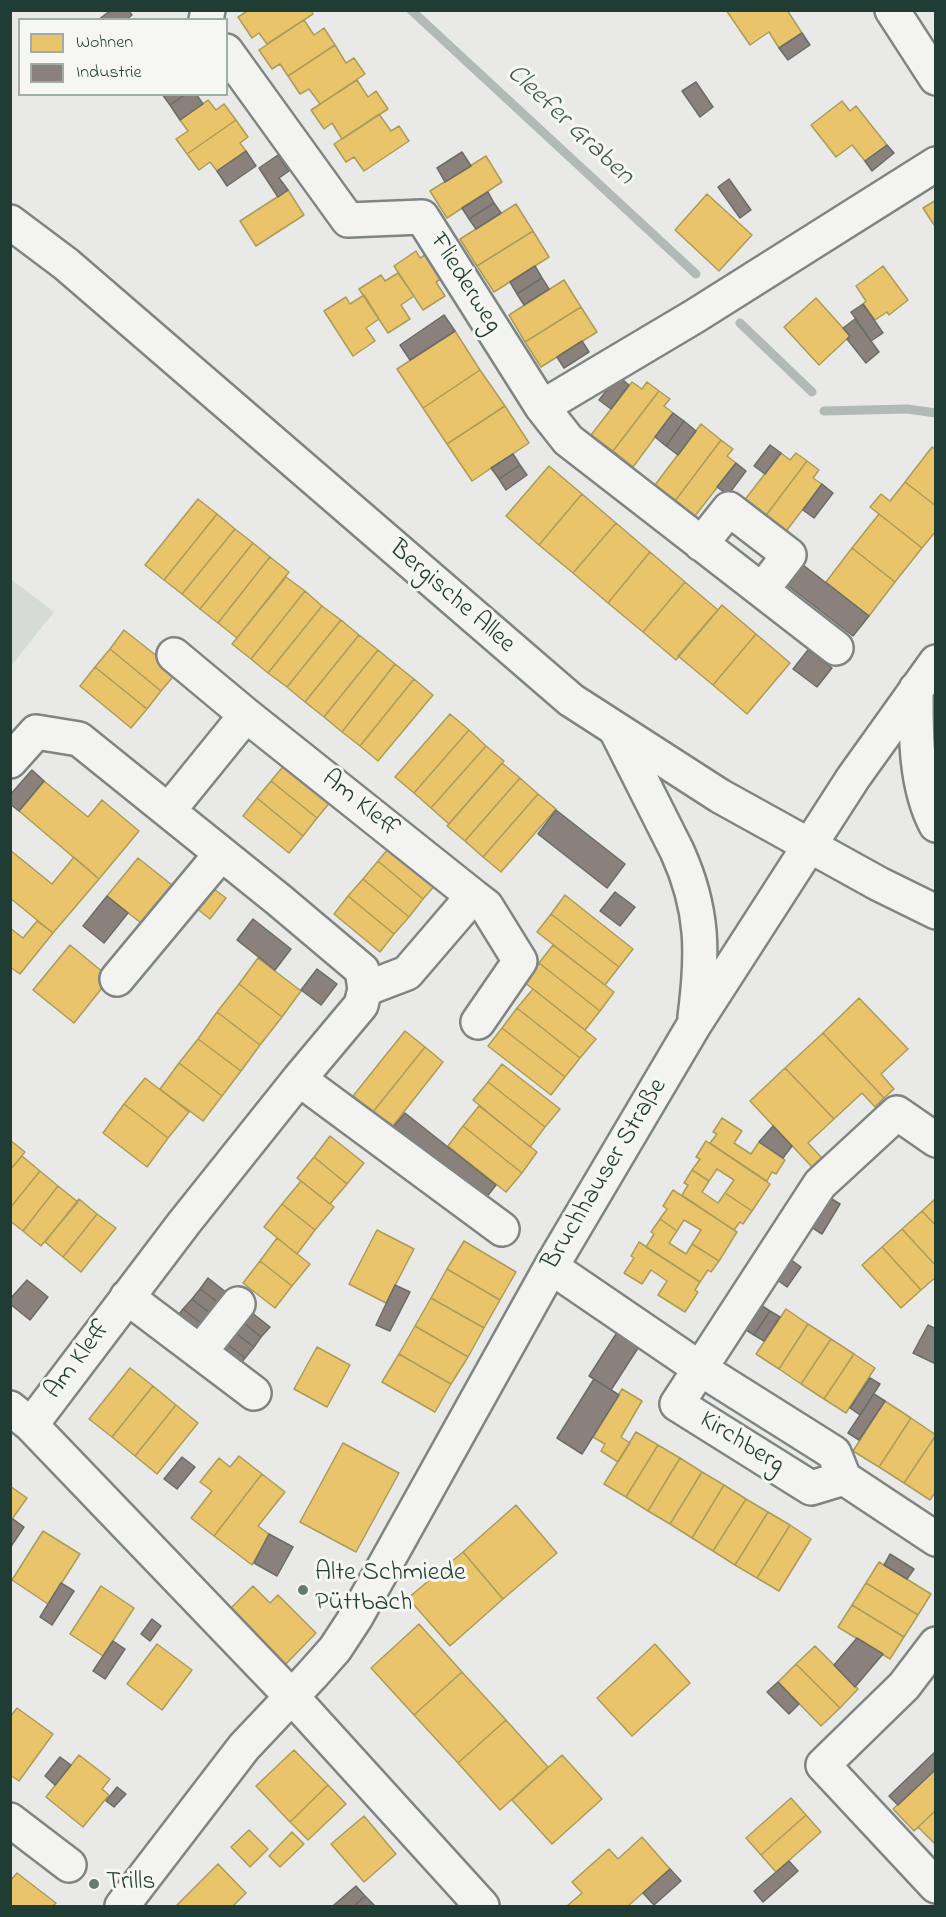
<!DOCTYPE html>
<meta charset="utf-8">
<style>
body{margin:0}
#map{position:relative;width:946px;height:1917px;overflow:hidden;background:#e9eae8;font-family:"Indie Flower",sans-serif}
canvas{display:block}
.frame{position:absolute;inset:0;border:12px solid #1f3d34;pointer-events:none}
.legend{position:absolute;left:18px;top:18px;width:210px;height:78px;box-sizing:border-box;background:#f6f6f2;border:2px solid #a0aca6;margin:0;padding:8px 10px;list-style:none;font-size:18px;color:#1f3d34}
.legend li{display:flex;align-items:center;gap:12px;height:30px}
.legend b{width:30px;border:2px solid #a0aca6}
</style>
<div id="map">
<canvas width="946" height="1917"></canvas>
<div class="frame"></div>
<ul class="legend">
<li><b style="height:16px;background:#e9c46a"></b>Wohnen</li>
<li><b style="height:16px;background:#8a817c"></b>Industrie</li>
</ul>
</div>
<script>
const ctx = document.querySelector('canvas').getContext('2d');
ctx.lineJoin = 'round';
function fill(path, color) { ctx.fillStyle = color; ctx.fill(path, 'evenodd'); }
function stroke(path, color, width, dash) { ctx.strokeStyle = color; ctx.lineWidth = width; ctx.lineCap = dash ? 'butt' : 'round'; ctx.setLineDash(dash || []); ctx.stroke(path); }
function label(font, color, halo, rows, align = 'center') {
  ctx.font = font + ' "Indie Flower",sans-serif'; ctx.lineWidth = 6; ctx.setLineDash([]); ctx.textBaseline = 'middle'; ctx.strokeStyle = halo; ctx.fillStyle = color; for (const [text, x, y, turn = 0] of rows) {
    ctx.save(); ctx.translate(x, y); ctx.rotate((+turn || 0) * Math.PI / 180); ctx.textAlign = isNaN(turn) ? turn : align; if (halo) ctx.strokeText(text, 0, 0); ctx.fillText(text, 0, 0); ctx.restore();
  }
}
const green = new Path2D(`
 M 11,579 L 54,612 L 11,666 L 10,666 Z`);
const homes = new Path2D(`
 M 249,10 L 311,10 L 313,14 L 267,44 L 259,33 L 252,38 L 238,17 Z
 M 726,10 L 787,10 L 802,33 L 779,48 L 769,32 L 750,45 Z
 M 304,20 L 314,35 L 324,28 L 335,45 L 288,76 L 280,64 L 272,69 L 259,50 Z
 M 335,45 L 346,63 L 354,58 L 365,74 L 320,104 L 309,89 L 300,94 L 288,76 Z
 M 357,80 L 368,97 L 376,91 L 388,109 L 342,139 L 332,123 L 324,129 L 311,110 Z
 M 208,100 L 216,110 L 224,104 L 236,120 L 187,154 L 176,139 L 188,131 L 180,120 Z
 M 842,101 L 850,111 L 856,106 L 887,145 L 865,161 L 852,145 L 836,157 L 811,125 Z
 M 379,114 L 391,131 L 399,126 L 409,141 L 364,171 L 354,157 L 346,162 L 334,144 Z
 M 236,120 L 248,137 L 240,143 L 246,151 L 217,171 L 210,162 L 199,170 L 187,154 Z
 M 486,156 L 502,182 L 447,218 L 430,191 Z
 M 288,190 L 304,215 L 256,246 L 240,221 Z
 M 707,194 L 752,235 L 719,271 L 675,230 Z
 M 936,200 L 936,228 L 923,208 Z
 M 516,204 L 533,231 L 477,266 L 460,239 Z
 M 533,231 L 549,257 L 494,292 L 477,266 Z
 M 433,250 L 449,274 L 436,282 L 445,296 L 423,310 L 394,266 L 416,251 L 420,258 Z
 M 883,266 L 908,300 L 889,315 L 887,312 L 875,320 L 863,304 L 866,301 L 856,286 Z
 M 398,273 L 414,296 L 401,305 L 410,319 L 388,333 L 359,289 L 381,275 L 385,281 Z
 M 564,280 L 581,307 L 525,342 L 509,315 Z
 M 364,295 L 379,319 L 366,328 L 375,341 L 353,356 L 324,311 L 346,297 L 350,304 Z
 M 816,298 L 850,336 L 819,365 L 784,327 Z
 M 581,307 L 597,332 L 541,367 L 525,342 Z
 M 455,331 L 480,370 L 423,408 L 397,369 Z
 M 480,370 L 505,406 L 447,444 L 423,408 Z
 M 632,382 L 642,389 L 647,382 L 659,391 L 613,451 L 591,435 Z
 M 659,391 L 670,399 L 664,406 L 673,413 L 633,467 L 613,451 Z
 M 505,406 L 529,443 L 472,481 L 447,444 Z
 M 701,424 L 721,440 L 675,501 L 655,485 Z
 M 721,440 L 733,449 L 727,456 L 736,463 L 695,516 L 675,501 Z
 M 932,447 L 936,450 L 936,506 L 905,482 Z
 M 781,453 L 790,460 L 796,453 L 807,461 L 761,522 L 740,506 Z
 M 807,461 L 819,470 L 813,478 L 822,484 L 781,538 L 761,522 Z
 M 549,466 L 582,494 L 539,545 L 506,516 Z
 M 905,482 L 936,506 L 936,531 L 922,548 L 870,507 L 881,494 L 890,501 Z
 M 582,494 L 616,523 L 573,573 L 539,545 Z
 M 198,499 L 217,514 L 164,580 L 145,565 Z
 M 217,514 L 235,529 L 182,594 L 164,580 Z
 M 879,514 L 922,548 L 895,582 L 852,548 Z
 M 616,523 L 650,552 L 608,603 L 573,573 Z
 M 235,529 L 253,543 L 200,609 L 182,594 Z
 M 253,543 L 270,557 L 218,623 L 200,609 Z
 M 852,548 L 895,582 L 869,616 L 826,582 Z
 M 650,552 L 685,582 L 643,632 L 608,603 Z
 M 270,557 L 289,572 L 237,638 L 218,623 Z
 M 286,577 L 305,591 L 251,659 L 232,644 Z
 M 685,582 L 718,610 L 676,660 L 643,632 Z
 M 305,591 L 322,606 L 268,673 L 251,659 Z
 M 722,605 L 756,634 L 713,685 L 678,656 Z
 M 322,606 L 341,620 L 287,687 L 268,673 Z
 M 341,620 L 359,635 L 305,702 L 287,687 Z
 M 124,630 L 177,672 L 161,691 L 110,649 Z
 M 756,634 L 790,663 L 747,714 L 713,685 Z
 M 359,635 L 378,650 L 324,717 L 305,702 Z
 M 110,649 L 161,691 L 147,709 L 95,667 Z
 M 378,650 L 395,664 L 342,732 L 324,717 Z
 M 395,664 L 414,679 L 360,746 L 342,732 Z
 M 95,667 L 147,709 L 131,728 L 80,686 Z
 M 414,679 L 433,695 L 378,761 L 360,746 Z
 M 450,714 L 469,730 L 414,793 L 395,777 Z
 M 469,730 L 486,746 L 431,808 L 414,793 Z
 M 486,746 L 504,761 L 449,824 L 431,808 Z
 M 286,763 L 332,800 L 317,818 L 271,781 Z
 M 502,763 L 520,778 L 465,841 L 447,826 Z
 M 520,778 L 538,794 L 483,857 L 465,841 Z
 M 44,781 L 88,817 L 102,800 L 139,831 L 99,879 L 19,811 Z
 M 271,781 L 317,818 L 303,836 L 257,798 Z
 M 538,794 L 556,809 L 501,872 L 483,857 Z
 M 257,798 L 303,836 L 289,853 L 243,816 Z
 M 392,844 L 438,882 L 423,899 L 378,861 Z
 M 10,850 L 52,884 L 74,857 L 99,879 L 53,933 L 10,898 Z
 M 138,858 L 177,889 L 146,927 L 107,896 Z
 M 378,861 L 423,899 L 409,917 L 363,879 Z
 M 363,879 L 409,917 L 394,934 L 348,896 Z
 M 207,884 L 226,898 L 210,919 L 191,904 Z
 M 565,895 L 633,949 L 619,967 L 551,914 Z
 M 348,896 L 394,934 L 380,952 L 334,914 Z
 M 551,914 L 619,967 L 605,985 L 537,932 Z
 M 37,921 L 53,933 L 20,974 L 10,967 L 10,928 L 23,938 Z
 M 70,945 L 110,978 L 74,1023 L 33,990 Z
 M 553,945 L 614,992 L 600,1011 L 539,963 Z
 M 258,958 L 301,991 L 282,1017 L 239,984 Z
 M 539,963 L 600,1011 L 585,1030 L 524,982 Z
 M 239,984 L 282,1017 L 260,1045 L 217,1012 Z
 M 533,989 L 596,1039 L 580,1058 L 517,1008 Z
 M 859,998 L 908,1049 L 881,1074 L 894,1089 L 884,1098 L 823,1033 Z
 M 517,1008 L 580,1058 L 565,1077 L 502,1028 Z
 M 217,1012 L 260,1045 L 241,1071 L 198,1039 Z
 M 502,1028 L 565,1077 L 551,1095 L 488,1046 Z
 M 405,1031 L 425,1047 L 373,1112 L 353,1096 Z
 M 823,1033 L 884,1098 L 875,1107 L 862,1093 L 834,1119 L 785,1068 Z
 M 198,1039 L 241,1071 L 222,1096 L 179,1063 Z
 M 425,1047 L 443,1062 L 392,1127 L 373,1112 Z
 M 179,1063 L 222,1096 L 203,1121 L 160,1089 Z
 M 502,1064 L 560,1109 L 545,1127 L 488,1082 Z
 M 785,1068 L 834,1119 L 808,1143 L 822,1158 L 812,1167 L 750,1101 Z
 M 145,1078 L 189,1112 L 168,1138 L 124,1104 Z
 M 488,1082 L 545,1127 L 530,1147 L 473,1100 Z
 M 124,1104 L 168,1138 L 147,1167 L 103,1133 Z
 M 479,1106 L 537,1152 L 522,1173 L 463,1126 Z
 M 722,1118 L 742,1131 L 734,1143 L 751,1154 L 759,1142 L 785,1160 L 776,1174 L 772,1172 L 767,1181 L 710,1143 L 717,1134 L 713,1132 Z
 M 463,1126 L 522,1173 L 506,1192 L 448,1146 Z
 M 330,1136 L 364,1163 L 347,1184 L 314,1157 Z
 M 10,1140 L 25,1152 L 10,1170 Z
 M 706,1141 L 770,1184 L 752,1211 L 725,1193 L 734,1180 L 717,1169 L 709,1181 L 692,1170 L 700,1159 L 696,1157 Z
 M 22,1156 L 40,1171 L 10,1208 L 10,1170 Z
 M 314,1157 L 347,1184 L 330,1204 L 297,1178 Z
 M 692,1170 L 709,1181 L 702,1192 L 718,1203 L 725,1193 L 752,1211 L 743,1224 L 740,1222 L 734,1230 L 682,1195 L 688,1185 L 684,1183 Z
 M 40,1171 L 58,1186 L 23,1231 L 10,1221 L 10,1208 Z
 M 301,1181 L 334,1207 L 315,1230 L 282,1204 Z
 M 58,1186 L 78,1202 L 41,1246 L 23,1231 Z
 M 673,1190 L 737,1232 L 719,1261 L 692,1244 L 701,1230 L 684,1220 L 677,1231 L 660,1219 L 667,1209 L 663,1206 Z
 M 936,1198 L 936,1226 L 922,1211 Z
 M 79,1199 L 97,1214 L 63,1257 L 45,1242 Z
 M 282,1204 L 315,1230 L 297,1254 L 264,1227 Z
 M 922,1211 L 936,1226 L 936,1266 L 902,1229 Z
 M 97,1214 L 116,1228 L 81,1272 L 63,1257 Z
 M 660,1219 L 677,1231 L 669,1243 L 686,1254 L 692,1244 L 719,1261 L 711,1272 L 708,1270 L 700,1282 L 646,1247 L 654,1234 L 651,1232 Z
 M 902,1229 L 936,1266 L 936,1277 L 921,1290 L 882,1247 Z
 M 377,1230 L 414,1249 L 386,1303 L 349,1284 Z
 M 277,1238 L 310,1264 L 292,1286 L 260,1261 Z
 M 464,1241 L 516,1272 L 500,1300 L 447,1269 Z
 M 639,1242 L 700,1282 L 695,1290 L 698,1292 L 685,1312 L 658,1295 L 667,1281 L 651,1270 L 642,1284 L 624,1273 L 634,1258 L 631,1256 Z
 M 882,1247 L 921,1290 L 901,1308 L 862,1265 Z
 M 260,1261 L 292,1286 L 275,1308 L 243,1283 Z
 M 447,1269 L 500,1300 L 484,1328 L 431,1298 Z
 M 431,1298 L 484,1328 L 468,1357 L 415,1326 Z
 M 786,1309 L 808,1324 L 779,1369 L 756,1354 Z
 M 808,1324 L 831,1339 L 801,1384 L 779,1369 Z
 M 415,1326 L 468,1357 L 451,1384 L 399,1354 Z
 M 831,1339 L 854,1354 L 824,1399 L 801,1384 Z
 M 317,1347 L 350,1365 L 327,1407 L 294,1389 Z
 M 399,1354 L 451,1384 L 435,1412 L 382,1382 Z
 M 854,1354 L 875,1368 L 846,1413 L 824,1399 Z
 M 130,1368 L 153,1386 L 112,1437 L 89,1419 Z
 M 153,1386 L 176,1405 L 135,1456 L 112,1437 Z
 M 622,1389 L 642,1401 L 621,1437 L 630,1443 L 618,1462 L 601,1451 L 605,1444 L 593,1437 Z
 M 885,1401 L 911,1418 L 879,1467 L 853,1451 Z
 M 176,1405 L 198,1423 L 157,1474 L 135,1456 Z
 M 911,1418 L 936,1435 L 904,1483 L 879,1467 Z
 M 636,1432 L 658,1445 L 626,1497 L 604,1484 Z
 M 936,1435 L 936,1491 L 930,1500 L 904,1483 Z
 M 343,1443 L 399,1473 L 356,1552 L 300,1522 Z
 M 658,1445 L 680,1458 L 648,1511 L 626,1497 Z
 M 239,1456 L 262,1474 L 214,1536 L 191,1518 L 212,1491 L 200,1482 L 219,1458 L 230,1467 Z
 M 680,1458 L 702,1472 L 670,1524 L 648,1511 Z
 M 702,1472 L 724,1485 L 692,1538 L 670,1524 Z
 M 262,1474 L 285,1492 L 258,1526 L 269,1534 L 252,1565 L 214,1536 Z
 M 724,1485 L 746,1499 L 713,1551 L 692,1538 Z
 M 10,1486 L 27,1498 L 10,1522 Z
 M 746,1499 L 768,1512 L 735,1565 L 713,1551 Z
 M 516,1505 L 557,1553 L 503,1599 L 463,1552 Z
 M 768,1512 L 790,1525 L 757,1578 L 735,1565 Z
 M 790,1525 L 811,1539 L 779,1591 L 757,1578 Z
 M 43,1531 L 80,1554 L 48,1604 L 12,1580 Z
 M 463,1552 L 503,1599 L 450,1646 L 408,1598 Z
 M 879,1562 L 931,1594 L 918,1615 L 866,1583 Z
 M 866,1583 L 918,1615 L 904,1637 L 852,1605 Z
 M 101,1586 L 134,1608 L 103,1656 L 70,1634 Z
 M 253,1586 L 270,1603 L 278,1595 L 316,1633 L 286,1664 L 230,1609 Z
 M 852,1605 L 904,1637 L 890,1659 L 838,1627 Z
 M 419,1624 L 462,1672 L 414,1715 L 371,1668 Z
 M 157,1644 L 192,1670 L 162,1710 L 127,1684 Z
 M 655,1644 L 690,1683 L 632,1736 L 597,1698 Z
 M 815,1646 L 858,1689 L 840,1708 L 796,1664 Z
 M 796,1664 L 840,1708 L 821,1726 L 778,1682 Z
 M 462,1672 L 506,1720 L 458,1763 L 414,1715 Z
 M 17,1708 L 53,1734 L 19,1781 L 10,1775 L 10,1717 Z
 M 506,1720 L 548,1767 L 500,1810 L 458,1763 Z
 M 294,1750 L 328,1785 L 290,1822 L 256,1786 Z
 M 79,1755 L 110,1779 L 102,1789 L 109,1795 L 83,1827 L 46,1797 Z
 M 562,1755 L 602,1799 L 552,1844 L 512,1800 Z
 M 934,1771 L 936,1773 L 936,1810 L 914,1831 L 893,1809 Z
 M 328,1785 L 346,1804 L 308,1840 L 290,1822 Z
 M 791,1798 L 806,1815 L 761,1855 L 746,1838 Z
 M 936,1810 L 936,1845 L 918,1827 Z
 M 806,1815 L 821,1832 L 776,1872 L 761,1855 Z
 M 364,1816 L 396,1854 L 364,1882 L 331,1844 Z
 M 249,1830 L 268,1849 L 250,1867 L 231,1847 Z
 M 292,1832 L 304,1844 L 280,1867 L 269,1856 Z
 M 642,1837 L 670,1869 L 628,1906 L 567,1906 L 582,1893 L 572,1882 L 609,1849 L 618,1859 Z
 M 218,1864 L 246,1893 L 233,1906 L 176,1906 Z
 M 17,1873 L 56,1903 L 53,1906 L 10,1906 L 10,1881 Z`);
const industry = new Path2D(`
 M 111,10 L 128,10 L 132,15 L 126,20 L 98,20 Z
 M 802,33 L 810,45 L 788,60 L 779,48 Z
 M 696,82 L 713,107 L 700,117 L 682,91 Z
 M 162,94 L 186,94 L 170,105 Z
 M 186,94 L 196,94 L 203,104 L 180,120 L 170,105 Z
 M 887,145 L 894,153 L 872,171 L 865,161 Z
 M 246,151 L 256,166 L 227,186 L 217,171 Z
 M 462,152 L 471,166 L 445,182 L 437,168 Z
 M 278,155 L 289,171 L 279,178 L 288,190 L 278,197 L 259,168 Z
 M 729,179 L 751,210 L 740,218 L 718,187 Z
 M 488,192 L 494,203 L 469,219 L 462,208 Z
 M 494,203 L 501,213 L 476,229 L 469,219 Z
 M 535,266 L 542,278 L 517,294 L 510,282 Z
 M 542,278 L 549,289 L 524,305 L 517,294 Z
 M 863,304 L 883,333 L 871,341 L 851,312 Z
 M 444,315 L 455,331 L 410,360 L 400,345 Z
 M 855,319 L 879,352 L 866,363 L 847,339 L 850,336 L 843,328 Z
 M 582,341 L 589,352 L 564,368 L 557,357 Z
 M 618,376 L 629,385 L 611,409 L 599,400 Z
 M 673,413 L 684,421 L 666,446 L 655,437 Z
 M 684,421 L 696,431 L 678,455 L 666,446 Z
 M 770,445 L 781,453 L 765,474 L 754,466 Z
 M 513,454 L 520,465 L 499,479 L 491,468 Z
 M 736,463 L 746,471 L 728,495 L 717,487 Z
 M 520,465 L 527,475 L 506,490 L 499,479 Z
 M 822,484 L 833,493 L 814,518 L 803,510 Z
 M 794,558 L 869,616 L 853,636 L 778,578 Z
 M 808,650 L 832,668 L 817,687 L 793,669 Z
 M 32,770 L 44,781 L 19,811 L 10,804 L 10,795 Z
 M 556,810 L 625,864 L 607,888 L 538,834 Z
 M 615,892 L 635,907 L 620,926 L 600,911 Z
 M 107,896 L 128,913 L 104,943 L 83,926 Z
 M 253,919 L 291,949 L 275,970 L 237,940 Z
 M 317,969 L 337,984 L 321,1005 L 301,990 Z
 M 405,1113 L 496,1185 L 482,1203 L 390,1131 Z
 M 773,1126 L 792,1146 L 783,1158 L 759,1142 Z
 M 827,1196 L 840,1204 L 822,1234 L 808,1225 Z
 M 787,1257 L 801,1267 L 787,1287 L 773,1277 Z
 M 208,1278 L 227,1293 L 219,1303 L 200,1289 Z
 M 27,1280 L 48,1297 L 30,1320 L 10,1304 L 10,1299 Z
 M 395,1285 L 410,1292 L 390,1331 L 376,1325 Z
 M 200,1289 L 219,1303 L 211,1314 L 192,1299 Z
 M 192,1299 L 211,1314 L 202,1324 L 183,1309 Z
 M 759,1304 L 770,1311 L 754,1335 L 743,1328 Z
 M 183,1309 L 202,1324 L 194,1334 L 175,1319 Z
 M 770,1311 L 780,1317 L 764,1341 L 754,1335 Z
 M 251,1312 L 270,1327 L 261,1337 L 243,1322 Z
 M 243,1322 L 261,1337 L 254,1347 L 234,1332 Z
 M 928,1325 L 936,1329 L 936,1364 L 913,1353 Z
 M 618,1331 L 640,1345 L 611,1390 L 589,1376 Z
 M 234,1332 L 254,1347 L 245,1358 L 226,1343 Z
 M 226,1343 L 245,1358 L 237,1368 L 218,1353 Z
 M 870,1378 L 880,1384 L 860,1415 L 850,1408 Z
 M 594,1379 L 619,1395 L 582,1454 L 557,1438 Z
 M 874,1394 L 885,1401 L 859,1440 L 848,1433 Z
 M 182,1457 L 195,1467 L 177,1489 L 164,1479 Z
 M 13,1519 L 24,1527 L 10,1548 L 10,1522 Z
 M 269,1534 L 293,1547 L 277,1576 L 254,1563 Z
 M 890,1554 L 914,1569 L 907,1579 L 884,1565 Z
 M 61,1583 L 74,1591 L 52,1625 L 40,1617 Z
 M 152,1619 L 161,1626 L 150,1641 L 141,1634 Z
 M 857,1638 L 883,1654 L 855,1687 L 834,1665 Z
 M 113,1641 L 125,1649 L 105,1679 L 93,1671 Z
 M 778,1682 L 799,1704 L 789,1714 L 767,1692 Z
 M 936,1751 L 936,1769 L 898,1805 L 889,1796 Z
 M 60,1757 L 71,1765 L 55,1785 L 45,1776 Z
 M 117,1787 L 126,1794 L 114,1807 L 106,1801 Z
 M 789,1861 L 798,1871 L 763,1902 L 754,1891 Z
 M 670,1869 L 681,1881 L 654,1905 L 643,1893 Z
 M 356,1886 L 365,1896 L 354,1906 L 335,1906 L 334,1905 Z
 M 365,1896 L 375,1906 L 354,1906 Z`);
const stream = new Path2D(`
 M 411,10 L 696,274
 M 740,323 L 812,392
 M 824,411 L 907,409 L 936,413`);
const minor = new Path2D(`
 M 892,10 L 936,78
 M 206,20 L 208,10
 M 226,51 L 348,220 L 422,217 L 542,407 L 568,440 L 836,648
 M 542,407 L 695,316 L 936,164
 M 701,544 L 729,509 L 789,555 L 762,590
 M 174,655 L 246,715 L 473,896
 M 916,689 C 916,734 915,785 936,825
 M 616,730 L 677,851 C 704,910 703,955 695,1017
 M 10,761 L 36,732 L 79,739 L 279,900 L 362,970 L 365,989 L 361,1005 L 299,1079
 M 169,810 L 246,715
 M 117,979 L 221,854
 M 365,989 L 407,973 L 473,896 L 486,906 L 520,961 L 478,1022
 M 551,1267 L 699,1368 L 834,1453 L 844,1478 L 936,1539
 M 127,1297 L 254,1393
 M 200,1352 L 238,1304
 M 10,1408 L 31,1425 L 293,1698 L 482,1906
 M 31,1425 L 184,1223 L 299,1079 L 502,1229
 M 844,1478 L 811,1488 L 677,1404 L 820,1184 L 897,1113 L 936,1140
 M 936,1644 L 904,1686 L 823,1765 L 936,1886
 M 10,1820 L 69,1865
 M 122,1906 L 244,1747 L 312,1675 L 335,1649 L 356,1617 L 551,1267 L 694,1025 L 853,778 L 936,662`);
const major = new Path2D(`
 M 10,222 L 66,264 L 571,700 L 720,796 L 879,884 L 936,912`);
const markers = [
 [303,1590,6,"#667a73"],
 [94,1884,6,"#667a73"]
];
const streetNames = [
 ["Fliederweg",464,284,58],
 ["Bergische Allee",451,598,41],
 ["Am Kleff",359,805,39],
 ["Bruchhauser Straße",606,1175,-59],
 ["Am Kleff",79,1361,-53],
 ["Kirchberg",741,1444,32]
];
const poiNames = [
 ["Alte Schmiede",315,1575],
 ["Püttbach",315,1605],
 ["Trills",106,1884]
];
const waterNames = [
 ["Cleefer Graben",569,126,43]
];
fill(green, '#d6dbd7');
fill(homes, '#e9c46a');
stroke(homes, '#ac9c5a', 1.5);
fill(industry, '#8a817c');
stroke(industry, '#6a6d66', 1.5);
stroke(stream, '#b1bab6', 9);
stroke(minor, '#7f8583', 38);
stroke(major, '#7f8583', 38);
stroke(minor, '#f3f3f1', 33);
stroke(major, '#f3f3f1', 33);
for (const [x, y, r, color] of markers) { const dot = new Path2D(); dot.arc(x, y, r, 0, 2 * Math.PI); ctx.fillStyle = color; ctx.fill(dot); stroke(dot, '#f6f6f2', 2); }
label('26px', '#1f3d34', '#f6f6f2', streetNames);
label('26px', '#1f3d34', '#f6f6f2', poiNames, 'left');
label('italic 27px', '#445c54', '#f6f6f2', waterNames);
</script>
